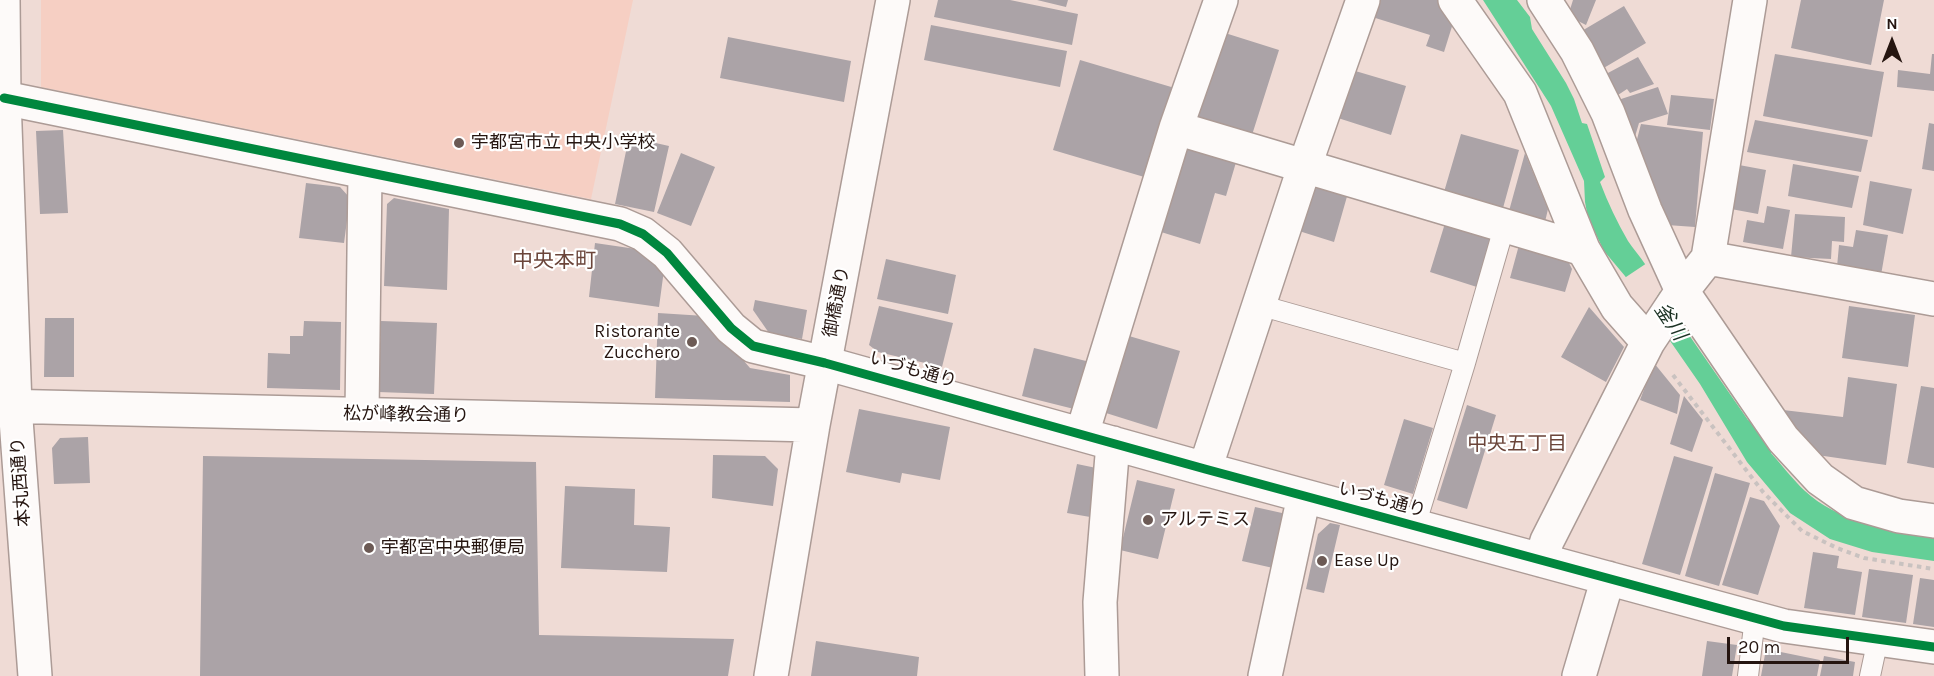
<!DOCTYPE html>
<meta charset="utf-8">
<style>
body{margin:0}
#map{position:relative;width:1934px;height:676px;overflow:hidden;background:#efdbd5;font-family:Karla,sans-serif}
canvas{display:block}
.north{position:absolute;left:1862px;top:12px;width:60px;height:60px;-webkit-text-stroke:4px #fff;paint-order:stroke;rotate:0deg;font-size:16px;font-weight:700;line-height:24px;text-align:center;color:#251510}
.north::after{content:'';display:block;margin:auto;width:21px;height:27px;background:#251510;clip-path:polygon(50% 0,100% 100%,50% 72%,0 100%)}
.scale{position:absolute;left:1727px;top:637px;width:122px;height:27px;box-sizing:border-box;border:3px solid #251510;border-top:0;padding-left:8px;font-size:18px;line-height:21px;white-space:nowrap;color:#251510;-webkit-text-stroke:4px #fff;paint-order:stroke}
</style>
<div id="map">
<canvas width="1934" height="676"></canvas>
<div class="north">N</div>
<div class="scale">20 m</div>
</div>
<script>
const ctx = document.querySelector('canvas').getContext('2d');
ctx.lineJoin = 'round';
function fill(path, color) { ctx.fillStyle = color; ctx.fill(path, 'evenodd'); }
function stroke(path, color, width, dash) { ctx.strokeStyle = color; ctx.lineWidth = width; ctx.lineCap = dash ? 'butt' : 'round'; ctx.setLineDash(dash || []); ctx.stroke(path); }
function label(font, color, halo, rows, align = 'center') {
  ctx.font = font + ' Karla,"Noto Sans JP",sans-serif'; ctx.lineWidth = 4.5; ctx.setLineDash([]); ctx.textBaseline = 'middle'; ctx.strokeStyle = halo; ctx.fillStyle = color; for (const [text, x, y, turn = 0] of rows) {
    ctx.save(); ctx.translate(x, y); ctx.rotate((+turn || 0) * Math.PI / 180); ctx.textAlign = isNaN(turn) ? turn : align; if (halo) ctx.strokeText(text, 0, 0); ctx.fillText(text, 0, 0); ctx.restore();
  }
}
const built = new Path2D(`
 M 41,0 L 633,0 L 591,199 L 41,87 Z`);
const water = new Path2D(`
 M 1483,0 L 1517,0 L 1530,17 L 1532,29 L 1566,83 L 1574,99 L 1582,123 L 1587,124 L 1605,177 L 1600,182 C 1608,203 1617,222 1628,241 C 1633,249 1640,256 1645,264 C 1659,287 1669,315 1689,335 L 1748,420 C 1758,423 1772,442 1771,453 C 1782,465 1793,480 1805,491 C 1834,519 1895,536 1934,536 L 1934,561 L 1872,552 L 1830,539 L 1790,513 L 1747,462 L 1700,384 L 1625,276 L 1604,251 L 1588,218 L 1585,202 L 1584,181 L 1551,106 Z`);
const pier = new Path2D(`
 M 1647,263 L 1662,288 L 1647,314 L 1623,279 Z`);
const building = new Path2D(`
 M 938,0 L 1010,0 L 1078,14 L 1072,45 L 934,17 Z
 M 1037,0 L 1068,0 L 1066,7 Z
 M 1374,0 L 1438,0 L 1454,20 L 1444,52 L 1426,46 L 1430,35 L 1369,16 Z
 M 1573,0 L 1596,0 L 1586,25 L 1568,16 Z
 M 1801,0 L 1884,0 L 1871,65 L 1791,48 Z
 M 1624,6 L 1646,43 L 1602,69 L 1580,32 Z
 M 931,25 L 1067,51 L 1060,87 L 924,60 Z
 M 1225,33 L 1279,50 L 1252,135 L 1198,118 Z
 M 728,37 L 851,61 L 844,102 L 720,78 Z
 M 1775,54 L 1884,72 L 1872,137 L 1763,116 Z
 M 1932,54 L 1934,54 L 1934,91 L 1897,87 L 1898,70 L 1930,74 Z
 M 1638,57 L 1654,84 L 1630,93 L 1627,89 L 1618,95 L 1606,74 Z
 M 1080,60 L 1178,89 L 1151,179 L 1053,150 Z
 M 1352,70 L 1406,86 L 1391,135 L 1338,118 Z
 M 1658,87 L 1668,114 L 1639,123 L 1634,140 L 1618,100 Z
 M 1671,95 L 1714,99 L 1710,130 L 1667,125 Z
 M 1755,120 L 1868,140 L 1861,172 L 1747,152 Z
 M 1929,123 L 1934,124 L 1934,171 L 1922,169 Z
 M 1641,124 L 1703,132 L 1695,227 L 1667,225 L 1635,147 Z
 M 63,130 L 68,213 L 40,214 L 36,131 Z
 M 1461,134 L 1519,150 L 1503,208 L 1444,192 Z
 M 629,137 L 669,146 L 654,212 L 615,204 Z
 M 1195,147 L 1237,159 L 1226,196 L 1215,193 L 1200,244 L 1161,232 L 1186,151 Z
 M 681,153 L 715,167 L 691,226 L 657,213 Z
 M 1525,153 L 1548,209 L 1545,222 L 1509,211 Z
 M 1793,164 L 1859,176 L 1852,208 L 1788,196 Z
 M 1739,165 L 1766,170 L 1758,214 L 1731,209 Z
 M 1870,181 L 1912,189 L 1903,234 L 1863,225 Z
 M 306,183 L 340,187 L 350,198 L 344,243 L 299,238 Z
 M 1323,186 L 1348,193 L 1334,242 L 1299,231 L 1311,190 Z
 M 394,198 L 449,209 L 447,290 L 384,286 L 387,204 Z
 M 1767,206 L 1790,210 L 1783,249 L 1743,242 L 1747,220 L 1764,223 Z
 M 1795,214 L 1845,217 L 1844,242 L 1832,241 L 1831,259 L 1791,257 Z
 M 1446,220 L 1496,235 L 1480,288 L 1430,272 Z
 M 1856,230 L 1888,235 L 1881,275 L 1837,267 L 1839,245 L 1853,247 Z
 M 595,243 L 643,250 L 664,270 L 659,307 L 589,297 Z
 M 1519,245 L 1567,259 L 1572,269 L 1565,292 L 1510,278 Z
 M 886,259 L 956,275 L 948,314 L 877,299 Z
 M 755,300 L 807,310 L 802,339 L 769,333 L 753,310 Z
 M 879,306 L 953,323 L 942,367 L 878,352 L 869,345 Z
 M 1849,306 L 1915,315 L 1908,367 L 1842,358 Z
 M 1589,307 L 1624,347 L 1606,382 L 1561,357 Z
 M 658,313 L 705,316 L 750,368 L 790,375 L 790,402 L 655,398 Z
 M 45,318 L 74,318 L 74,377 L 44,377 Z
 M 304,321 L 341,322 L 340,390 L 267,388 L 268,353 L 290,354 L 290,336 L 303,336 Z
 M 381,321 L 437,323 L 434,394 L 378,392 Z
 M 1129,336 L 1180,351 L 1157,429 L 1106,413 Z
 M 1034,348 L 1090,362 L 1078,410 L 1022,396 Z
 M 1654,363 L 1680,395 L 1677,414 L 1640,400 Z
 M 1848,377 L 1897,384 L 1886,465 L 1817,455 L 1783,410 L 1843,417 Z
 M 1921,386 L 1934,388 L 1934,468 L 1907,463 Z
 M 1684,396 L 1703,420 L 1692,452 L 1670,444 Z
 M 1467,405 L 1496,415 L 1467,509 L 1437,500 Z
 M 859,409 L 950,427 L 940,480 L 902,473 L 900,483 L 846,472 Z
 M 1404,419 L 1433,428 L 1413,494 L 1384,485 Z
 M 88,437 L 90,483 L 54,484 L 52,448 L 60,438 Z
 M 713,455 L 765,456 L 778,469 L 773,506 L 712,498 Z
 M 203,456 L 536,462 L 539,635 L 734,639 L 728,676 L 200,676 Z
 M 1674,456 L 1713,467 L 1680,575 L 1642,564 Z
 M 1077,464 L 1106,470 L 1096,518 L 1067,513 Z
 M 1715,473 L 1750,483 L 1719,586 L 1685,576 Z
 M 1137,480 L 1175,489 L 1158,559 L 1120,550 Z
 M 565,486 L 635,489 L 634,525 L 670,527 L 667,572 L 561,568 Z
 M 1750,497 L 1764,501 L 1780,526 L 1758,595 L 1722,585 Z
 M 1255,507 L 1291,515 L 1282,570 L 1242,561 Z
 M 1330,523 L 1340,525 L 1324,593 L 1306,589 L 1318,534 Z
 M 1813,552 L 1839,556 L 1837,568 L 1862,572 L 1855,615 L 1804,608 Z
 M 1869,569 L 1913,575 L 1906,623 L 1862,617 Z
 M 1920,578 L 1934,580 L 1934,627 L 1913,624 Z
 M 816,641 L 919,657 L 917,676 L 811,676 Z
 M 1707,641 L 1737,645 L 1732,676 L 1702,676 Z
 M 1766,649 L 1820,660 L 1817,676 L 1761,676 Z
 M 1824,656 L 1855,662 L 1853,676 L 1820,676 Z`);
const path = new Path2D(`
 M 1673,375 L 1763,492 L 1802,531 L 1837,548 L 1864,558 L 1934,569`);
const service = new Path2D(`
 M 1259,305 L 1465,363 L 1415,526
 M 1465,363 L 1505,224
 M 1748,676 L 1755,618
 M 1870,676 L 1878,639`);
const minor = new Path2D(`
 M 1455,0 L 1520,93 L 1583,249 L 1617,307 L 1648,342
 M 1544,0 L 1577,51 L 1608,113 L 1645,210 L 1682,291 L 1783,439 L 1820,479 L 1854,503 L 1899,516 L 1934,521
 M 4,98 L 620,224 L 643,234 L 667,253 L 731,328 L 753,346 L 825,363 L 1205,469 L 1784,626 L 1934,647
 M 1176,128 L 1583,249
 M 1708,258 L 1934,299
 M 362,414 L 365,172
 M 1082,434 L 1176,128 L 1221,0
 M 1205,469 L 1305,165 L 1363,0
 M 1541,560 L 1547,541 L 1648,342 L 1682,291 L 1708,258 L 1750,0
 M 1102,676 L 1100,602 L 1113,443
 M 1265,676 L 1304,496
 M 1579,676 L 1608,578`);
const tertiary = new Path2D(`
 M 3,0 L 4,98 L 15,406 L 35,676
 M 0,406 L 813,425
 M 771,676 L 813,425 L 893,0`);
const cycleway = new Path2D(`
 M 4,98 L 620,224 L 643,234 L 667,253 L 731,328 L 753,346 L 825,363 L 1205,469 L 1784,626 L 1934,647`);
const markers = [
 [459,143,6,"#6c5a55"],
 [692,342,6,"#6c5a55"],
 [1148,520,6,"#6c5a55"],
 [369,548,6,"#6c5a55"],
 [1322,561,6,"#6c5a55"]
];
const poiNames = [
 ["宇都宮市立 中央小学校",471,143],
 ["Ristorante",680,332,"right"],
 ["Zucchero",680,353,"right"],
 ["アルテミス",1160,520],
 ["宇都宮中央郵便局",381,548],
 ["Ease Up",1334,561]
];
const streetNames = [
 ["御橋通り",837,302,-79],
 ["いづも通り",913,370,16],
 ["松が峰教会通り",406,415,1],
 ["本丸西通り",21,482,-94],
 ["いづも通り",1382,500,15]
];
const waterNames = [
 ["釜川",1670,322,56]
];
const neighbourhoodNames = [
 ["中央五丁目",1517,444]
];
const quarterNames = [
 ["中央本町",554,261]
];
fill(built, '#f6cfc3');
fill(water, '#64cf97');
fill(pier, '#efdbd5');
fill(building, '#aba3a7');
stroke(service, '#ac9b96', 22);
stroke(minor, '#ac9b96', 36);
stroke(tertiary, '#ac9b96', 36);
stroke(path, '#c9c2c0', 4, [4.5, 4.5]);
stroke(service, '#fdfaf9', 20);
stroke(minor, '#fdfaf9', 33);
stroke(tertiary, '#fdfaf9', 33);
stroke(cycleway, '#00873e', 9);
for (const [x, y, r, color] of markers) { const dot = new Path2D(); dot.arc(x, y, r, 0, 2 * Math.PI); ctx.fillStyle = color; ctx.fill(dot); stroke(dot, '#fff', 2); }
label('18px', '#251510', '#fff', poiNames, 'left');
label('18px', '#251510', '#fff', streetNames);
label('italic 20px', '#1a3123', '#fff', waterNames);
label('20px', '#6b453a', '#fff', neighbourhoodNames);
label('21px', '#6b453a', '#fff', quarterNames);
</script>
